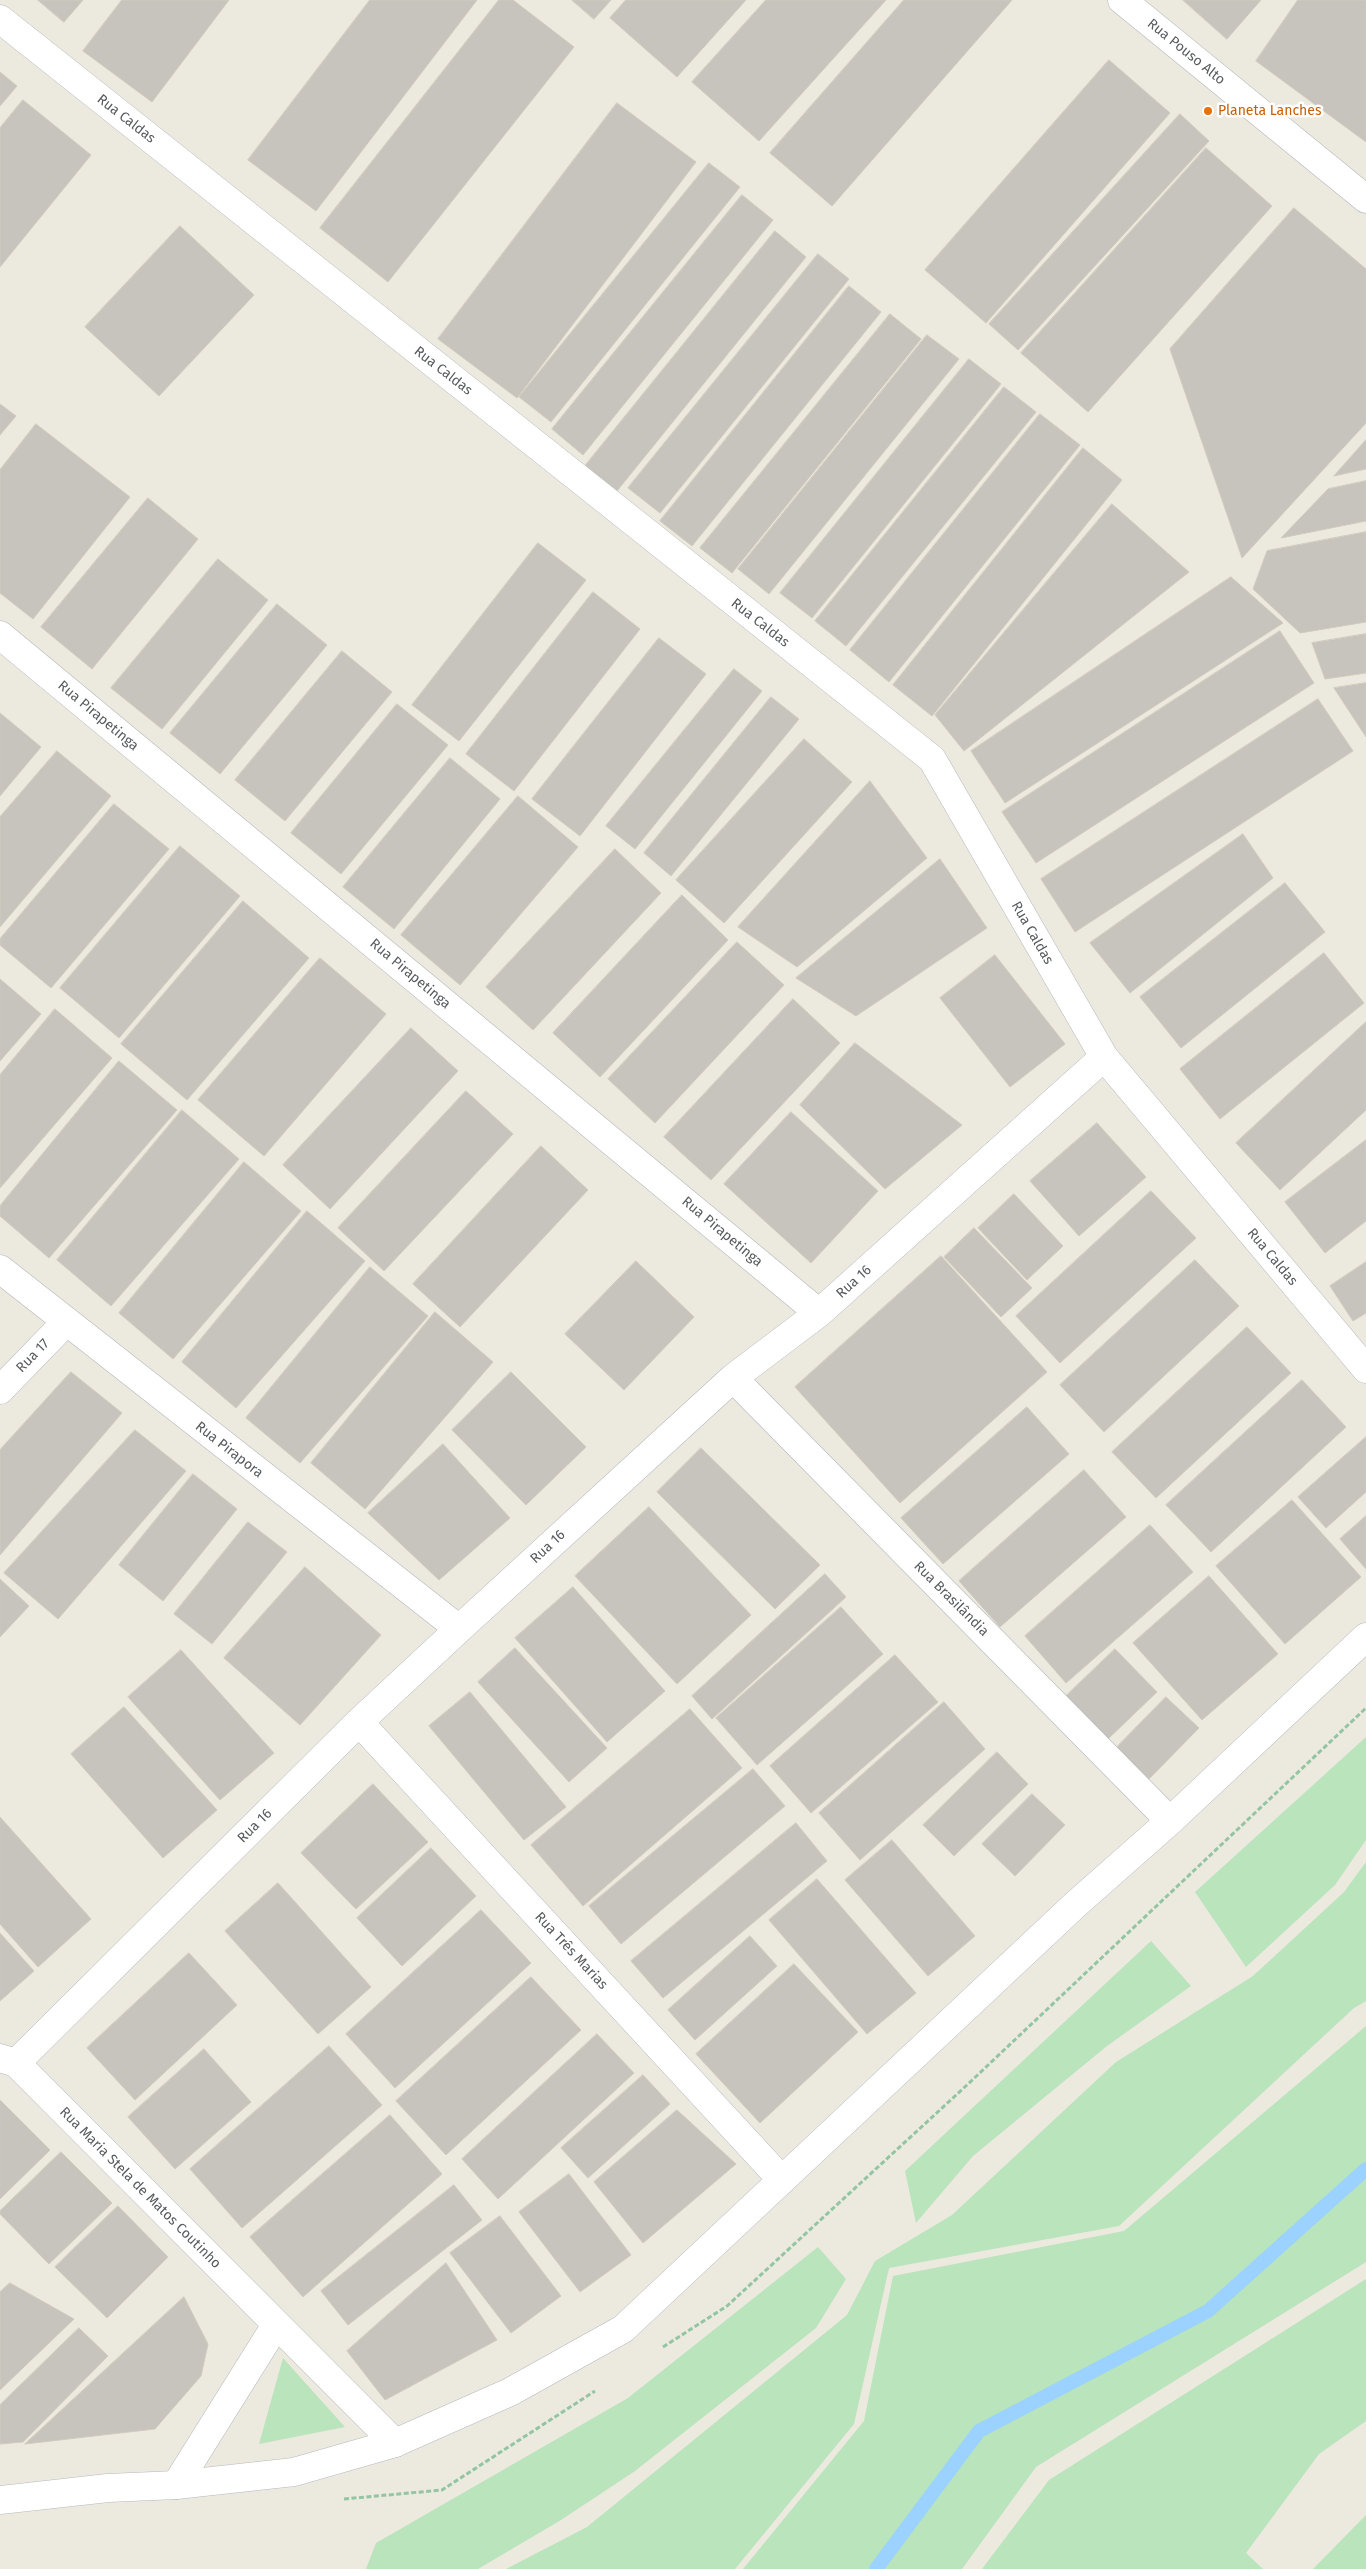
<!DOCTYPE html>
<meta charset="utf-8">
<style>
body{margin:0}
canvas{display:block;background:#ece9df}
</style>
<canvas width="1366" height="2569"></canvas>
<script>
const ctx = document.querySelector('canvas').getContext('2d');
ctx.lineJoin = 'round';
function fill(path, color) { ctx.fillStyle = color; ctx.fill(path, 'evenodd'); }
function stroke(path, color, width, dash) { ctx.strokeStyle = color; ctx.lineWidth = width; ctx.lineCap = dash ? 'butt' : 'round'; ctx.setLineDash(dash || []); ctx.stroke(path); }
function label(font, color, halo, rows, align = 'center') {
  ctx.font = font + ' "Fira Sans",sans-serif'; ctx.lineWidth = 5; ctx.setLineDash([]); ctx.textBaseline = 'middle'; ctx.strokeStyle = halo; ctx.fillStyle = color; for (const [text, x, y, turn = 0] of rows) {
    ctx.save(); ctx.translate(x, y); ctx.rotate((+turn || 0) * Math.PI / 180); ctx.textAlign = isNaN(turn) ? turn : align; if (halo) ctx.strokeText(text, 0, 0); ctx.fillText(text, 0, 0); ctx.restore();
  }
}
const green = new Path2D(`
 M 1366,1737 L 1366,1840 L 1335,1885 L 1246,1967 L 1195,1892 Z
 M 1366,1862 L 1366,2001 L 1354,2008 L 1119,2226 L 889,2268 L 854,2424 L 735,2569 L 506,2569 L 587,2527 L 847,2315 L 875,2261 L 952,2215 L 1116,2062 L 1253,1976 L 1344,1892 Z
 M 1151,1941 L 1191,1986 L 1107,2046 L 973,2156 L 916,2223 L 905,2171 Z
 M 1366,2026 L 1366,2262 L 1036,2467 L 962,2569 L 743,2569 L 864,2421 L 893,2276 L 1124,2231 Z
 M 818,2247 L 846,2279 L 816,2328 L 635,2471 L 561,2520 L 478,2569 L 366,2569 L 376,2543 L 628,2398 Z
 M 1366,2279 L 1366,2421 L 1319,2454 L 1246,2553 L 1263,2569 L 982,2569 L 1049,2480 Z
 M 283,2358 L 345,2427 L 259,2444 Z
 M 1366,2515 L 1366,2569 L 1313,2569 Z`);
const stream = new Path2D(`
 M 876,2569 L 979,2431 L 1208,2311 L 1366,2169`);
const building = new Path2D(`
 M 38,0 L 83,0 L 64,22 Z
 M 122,0 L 229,0 L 152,102 L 83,51 Z
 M 370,0 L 477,0 L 316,211 L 248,160 Z
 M 499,0 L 513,0 L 574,47 L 388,282 L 320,228 Z
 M 572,0 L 611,0 L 594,19 Z
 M 626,0 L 746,0 L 677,77 L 610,18 Z
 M 766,0 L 886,0 L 759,141 L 692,82 Z
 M 904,0 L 1012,0 L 832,206 L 770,153 Z
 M 1183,0 L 1261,0 L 1227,39 Z
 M 1298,0 L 1366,0 L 1366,142 L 1256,61 Z
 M 1109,60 L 1170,113 L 986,323 L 925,270 Z
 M 0,72 L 17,86 L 0,106 Z
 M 23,100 L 91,155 L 0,267 L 0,128 Z
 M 617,103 L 696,162 L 517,398 L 438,339 Z
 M 1180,114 L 1209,141 L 1018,350 L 989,324 Z
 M 1206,148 L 1272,206 L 1088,412 L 1021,353 Z
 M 709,163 L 740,187 L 551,422 L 519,397 Z
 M 742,195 L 773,220 L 583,455 L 552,429 Z
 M 1294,208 L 1366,269 L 1366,423 L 1242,558 L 1170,349 Z
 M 180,226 L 254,295 L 159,396 L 85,327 Z
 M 775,231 L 806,257 L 617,491 L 585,466 Z
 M 818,254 L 849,279 L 660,513 L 628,488 Z
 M 849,286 L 881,312 L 692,546 L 660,521 Z
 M 890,314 L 921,339 L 732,573 L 700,548 Z
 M 927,335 L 959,359 L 769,594 L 738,569 Z
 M 969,359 L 1001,384 L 812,618 L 780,593 Z
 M 1004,387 L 1036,412 L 846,646 L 815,621 Z
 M 0,404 L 16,416 L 0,435 Z
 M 1040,414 L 1080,445 L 889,682 L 850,650 Z
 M 36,424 L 130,497 L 33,619 L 0,593 L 0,470 Z
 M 1366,440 L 1366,469 L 1334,476 Z
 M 1083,448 L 1122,480 L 932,716 L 893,685 Z
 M 1366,481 L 1366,521 L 1281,538 L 1328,489 Z
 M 148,498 L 198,539 L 92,669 L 41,627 Z
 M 1112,504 L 1189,572 L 964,751 L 935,715 Z
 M 1366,532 L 1366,622 L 1300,633 L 1253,589 L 1267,551 Z
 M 538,543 L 586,580 L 459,741 L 412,705 Z
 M 218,559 L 268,600 L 162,729 L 111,688 Z
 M 1231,577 L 1283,623 L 1005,803 L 971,751 Z
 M 593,592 L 640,629 L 514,791 L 466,754 Z
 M 277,604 L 327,645 L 220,774 L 170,733 Z
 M 1280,631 L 1314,683 L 1036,863 L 1002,812 Z
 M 1366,634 L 1366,673 L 1325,679 L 1312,643 Z
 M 659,638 L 706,674 L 580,836 L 532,799 Z
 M 342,651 L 392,692 L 285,821 L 235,780 Z
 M 734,669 L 762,691 L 635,849 L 606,826 Z
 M 1366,683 L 1366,737 L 1334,688 Z
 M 771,697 L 799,719 L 671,876 L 644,853 Z
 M 1318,699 L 1353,751 L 1075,932 L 1041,879 Z
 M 397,704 L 448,745 L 341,874 L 291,833 Z
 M 0,713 L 41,747 L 0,796 Z
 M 804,739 L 852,782 L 724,923 L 676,880 Z
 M 57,751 L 111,796 L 0,927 L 0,817 Z
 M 450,758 L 500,799 L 394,929 L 343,887 Z
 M 870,781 L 927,858 L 797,967 L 738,927 Z
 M 518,796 L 578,847 L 460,985 L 401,935 Z
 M 114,804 L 169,849 L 51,988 L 0,945 L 0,939 Z
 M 1243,834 L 1273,878 L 1130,993 L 1090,943 Z
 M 180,846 L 240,896 L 119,1038 L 60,988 Z
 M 615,849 L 661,893 L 533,1030 L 486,987 Z
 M 940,859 L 987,928 L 856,1016 L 796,978 Z
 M 1285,883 L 1325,932 L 1181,1048 L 1140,997 Z
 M 682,895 L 728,940 L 600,1077 L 553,1033 Z
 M 243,901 L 309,958 L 187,1100 L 121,1044 Z
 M 737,942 L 784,985 L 655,1123 L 608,1079 Z
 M 1324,953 L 1364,1003 L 1220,1119 L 1180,1069 Z
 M 995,955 L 1065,1044 L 1010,1087 L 940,998 Z
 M 320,958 L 386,1014 L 264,1156 L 198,1100 Z
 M 0,979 L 41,1014 L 0,1061 Z
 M 793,999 L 840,1043 L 711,1180 L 664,1137 Z
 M 55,1009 L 112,1058 L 0,1188 L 0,1075 Z
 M 1366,1022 L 1366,1110 L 1280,1190 L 1236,1143 Z
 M 411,1028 L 458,1071 L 330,1209 L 283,1165 Z
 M 855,1043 L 962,1125 L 885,1189 L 800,1105 Z
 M 119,1061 L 177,1110 L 49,1258 L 0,1216 L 0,1206 Z
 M 466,1091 L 513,1134 L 384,1271 L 338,1228 Z
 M 182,1110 L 239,1159 L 111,1306 L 57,1260 Z
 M 791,1112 L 878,1191 L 811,1263 L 724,1184 Z
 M 1097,1123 L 1146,1177 L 1079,1236 L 1030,1181 Z
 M 1366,1140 L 1366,1221 L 1325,1253 L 1285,1202 Z
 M 541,1146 L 588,1190 L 460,1327 L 413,1284 Z
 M 244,1162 L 301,1211 L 173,1359 L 119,1313 Z
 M 1151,1191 L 1196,1238 L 1060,1363 L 1016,1316 Z
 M 1014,1194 L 1063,1246 L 1027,1280 L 978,1228 Z
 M 307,1211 L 365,1261 L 236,1408 L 182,1362 Z
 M 974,1228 L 1032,1288 L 1001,1317 L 944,1257 Z
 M 941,1256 L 1047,1372 L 900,1503 L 795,1387 Z
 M 1195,1260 L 1239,1306 L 1104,1432 L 1060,1385 Z
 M 636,1261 L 694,1317 L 624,1390 L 565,1334 Z
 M 1366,1262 L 1366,1313 L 1353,1321 L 1330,1286 Z
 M 370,1267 L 428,1316 L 300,1463 L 246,1418 Z
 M 435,1312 L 493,1362 L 365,1509 L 311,1463 Z
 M 1247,1327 L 1291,1373 L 1156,1498 L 1112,1452 Z
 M 71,1372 L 122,1413 L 0,1555 L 0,1450 Z
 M 511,1372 L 586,1447 L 526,1505 L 452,1430 Z
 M 1302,1380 L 1346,1427 L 1211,1552 L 1166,1505 Z
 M 1027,1407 L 1069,1454 L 943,1564 L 901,1518 Z
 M 135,1430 L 186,1471 L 58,1619 L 4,1573 Z
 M 1366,1437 L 1366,1492 L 1326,1528 L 1298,1497 Z
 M 443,1444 L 510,1518 L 439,1580 L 368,1513 Z
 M 701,1448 L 820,1565 L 775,1609 L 657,1492 Z
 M 1084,1470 L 1126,1517 L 1000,1627 L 959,1581 Z
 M 193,1474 L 237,1509 L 163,1601 L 119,1565 Z
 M 1292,1500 L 1361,1577 L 1285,1644 L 1216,1566 Z
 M 649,1507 L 751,1615 L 677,1684 L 575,1576 Z
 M 1366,1516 L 1366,1569 L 1340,1539 Z
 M 248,1522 L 287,1552 L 212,1644 L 174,1614 Z
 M 1150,1525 L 1193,1572 L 1066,1683 L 1025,1636 Z
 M 305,1567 L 381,1635 L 300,1725 L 224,1658 Z
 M 825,1574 L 846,1597 L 712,1719 L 692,1696 Z
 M 1209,1576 L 1278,1654 L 1202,1720 L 1133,1643 Z
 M 0,1579 L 29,1606 L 0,1637 Z
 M 573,1587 L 665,1691 L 607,1742 L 515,1638 Z
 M 841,1607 L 883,1654 L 757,1765 L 716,1718 Z
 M 515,1648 L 607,1748 L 569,1782 L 478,1682 Z
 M 1115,1649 L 1157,1692 L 1108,1739 L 1066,1696 Z
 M 181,1650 L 274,1753 L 220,1800 L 128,1697 Z
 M 895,1655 L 938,1702 L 811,1813 L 770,1766 Z
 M 470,1692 L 566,1807 L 524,1840 L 429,1726 Z
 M 1166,1697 L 1199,1728 L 1149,1779 L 1117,1747 Z
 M 944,1702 L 985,1749 L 860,1860 L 819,1813 Z
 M 124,1707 L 217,1810 L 163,1858 L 71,1754 Z
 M 690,1709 L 742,1768 L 583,1906 L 531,1845 Z
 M 997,1752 L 1028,1784 L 954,1856 L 923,1825 Z
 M 753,1769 L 785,1806 L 621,1944 L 589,1906 Z
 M 373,1784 L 428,1842 L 356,1909 L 301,1853 Z
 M 1032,1794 L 1065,1825 L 1015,1876 L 982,1844 Z
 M 0,1817 L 91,1919 L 38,1967 L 0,1924 Z
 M 796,1823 L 827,1861 L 663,1998 L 631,1961 Z
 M 892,1840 L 975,1936 L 928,1976 L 845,1880 Z
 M 431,1848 L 476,1896 L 402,1966 L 357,1918 Z
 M 817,1879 L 916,1993 L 867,2034 L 769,1920 Z
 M 278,1883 L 371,1987 L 318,2034 L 225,1931 Z
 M 481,1910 L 531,1963 L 395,2088 L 346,2034 Z
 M 0,1933 L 34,1971 L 0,2001 Z
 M 750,1936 L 777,1966 L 695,2040 L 668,2010 Z
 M 189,1953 L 237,2005 L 135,2100 L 87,2048 Z
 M 794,1964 L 858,2032 L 760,2123 L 696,2054 Z
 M 531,1977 L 581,2030 L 446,2155 L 396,2101 Z
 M 597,2034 L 634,2073 L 498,2199 L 462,2159 Z
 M 329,2046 L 382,2105 L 242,2228 L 190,2169 Z
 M 204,2049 L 251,2102 L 175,2169 L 128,2117 Z
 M 643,2075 L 670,2104 L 588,2178 L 561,2148 Z
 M 0,2100 L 50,2150 L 0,2199 Z
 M 677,2110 L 736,2164 L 643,2243 L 594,2182 Z
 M 390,2115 L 442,2174 L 303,2297 L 250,2237 Z
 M 61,2152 L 112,2203 L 49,2264 L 0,2214 L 0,2211 Z
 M 569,2174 L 631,2255 L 580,2292 L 519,2212 Z
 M 454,2185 L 482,2220 L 348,2325 L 321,2291 Z
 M 118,2206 L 168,2257 L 107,2318 L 55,2267 Z
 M 500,2216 L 561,2296 L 511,2333 L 450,2253 Z
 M 446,2263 L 497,2340 L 385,2400 L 347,2351 Z
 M 10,2283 L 74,2319 L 0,2390 L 0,2292 Z
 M 184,2297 L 208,2344 L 201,2376 L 155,2429 L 25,2444 Z
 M 79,2328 L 108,2356 L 23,2442 L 0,2444 L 0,2405 Z`);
const path = new Path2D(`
 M 663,2347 L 727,2306 L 967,2085 L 1366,1708
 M 344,2499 L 442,2490 L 595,2391`);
const minor = new Path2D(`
 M 1122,0 L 1366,199
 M 0,19 L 932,759 L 1104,1057 L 1366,1369
 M 0,635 L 819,1313
 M 0,1269 L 459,1629
 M 733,1378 L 1170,1821
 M 0,1390 L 66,1322
 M 359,1722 L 782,2180
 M 16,2063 L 359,1722 L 459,1629 L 733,1378 L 819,1313 L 1104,1057`);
const tertiary = new Path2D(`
 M 0,2058 L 16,2063 L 395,2443
 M 176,2485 L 276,2325`);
const secondary = new Path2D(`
 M 0,2500 L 108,2488 L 176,2485 L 294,2472 L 395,2443 L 510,2392 L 623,2329 L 1076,1904 L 1170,1821 L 1366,1637`);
const markers = [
 [1208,111,5,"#e8710a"]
];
const streetNames = [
 ["Rua Pouso Alto",1186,52,39],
 ["Rua Caldas",126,119,38],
 ["Rua Caldas",443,371,38],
 ["Rua Caldas",760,623,38],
 ["Rua Pirapetinga",98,716,40],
 ["Rua Caldas",1032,933,60],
 ["Rua Pirapetinga",410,974,40],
 ["Rua Pirapetinga",722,1232,40],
 ["Rua Caldas",1272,1257,50],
 ["Rua 16",854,1282,-42],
 ["Rua 17",33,1356,-46],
 ["Rua Pirapora",229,1450,38],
 ["Rua 16",548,1547,-43],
 ["Rua Brasilândia",951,1599,45],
 ["Rua 16",255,1826,-45],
 ["Rua Três Marias",571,1951,47],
 ["Rua Maria Stela de Matos Coutinho",140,2188,45]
];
const foodNames = [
 ["Planeta Lanches",1218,111]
];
fill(green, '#bae4bb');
stroke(stream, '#9bd2ff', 14);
fill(building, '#c6c4bc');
stroke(building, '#d0cbbd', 1);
stroke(minor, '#b5b7bc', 29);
stroke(tertiary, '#b5b7bc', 29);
stroke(secondary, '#b5b9be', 29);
stroke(path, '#93c5a2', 3, [5, 2.5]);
stroke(minor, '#fff', 28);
stroke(tertiary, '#fff', 28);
stroke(secondary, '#fff', 28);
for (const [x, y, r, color] of markers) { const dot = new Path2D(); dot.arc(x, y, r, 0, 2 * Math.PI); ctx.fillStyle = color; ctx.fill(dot); stroke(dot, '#fff', 2); }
label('14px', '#585c60', '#fff', streetNames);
label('14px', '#c56008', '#fff', foodNames, 'left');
</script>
